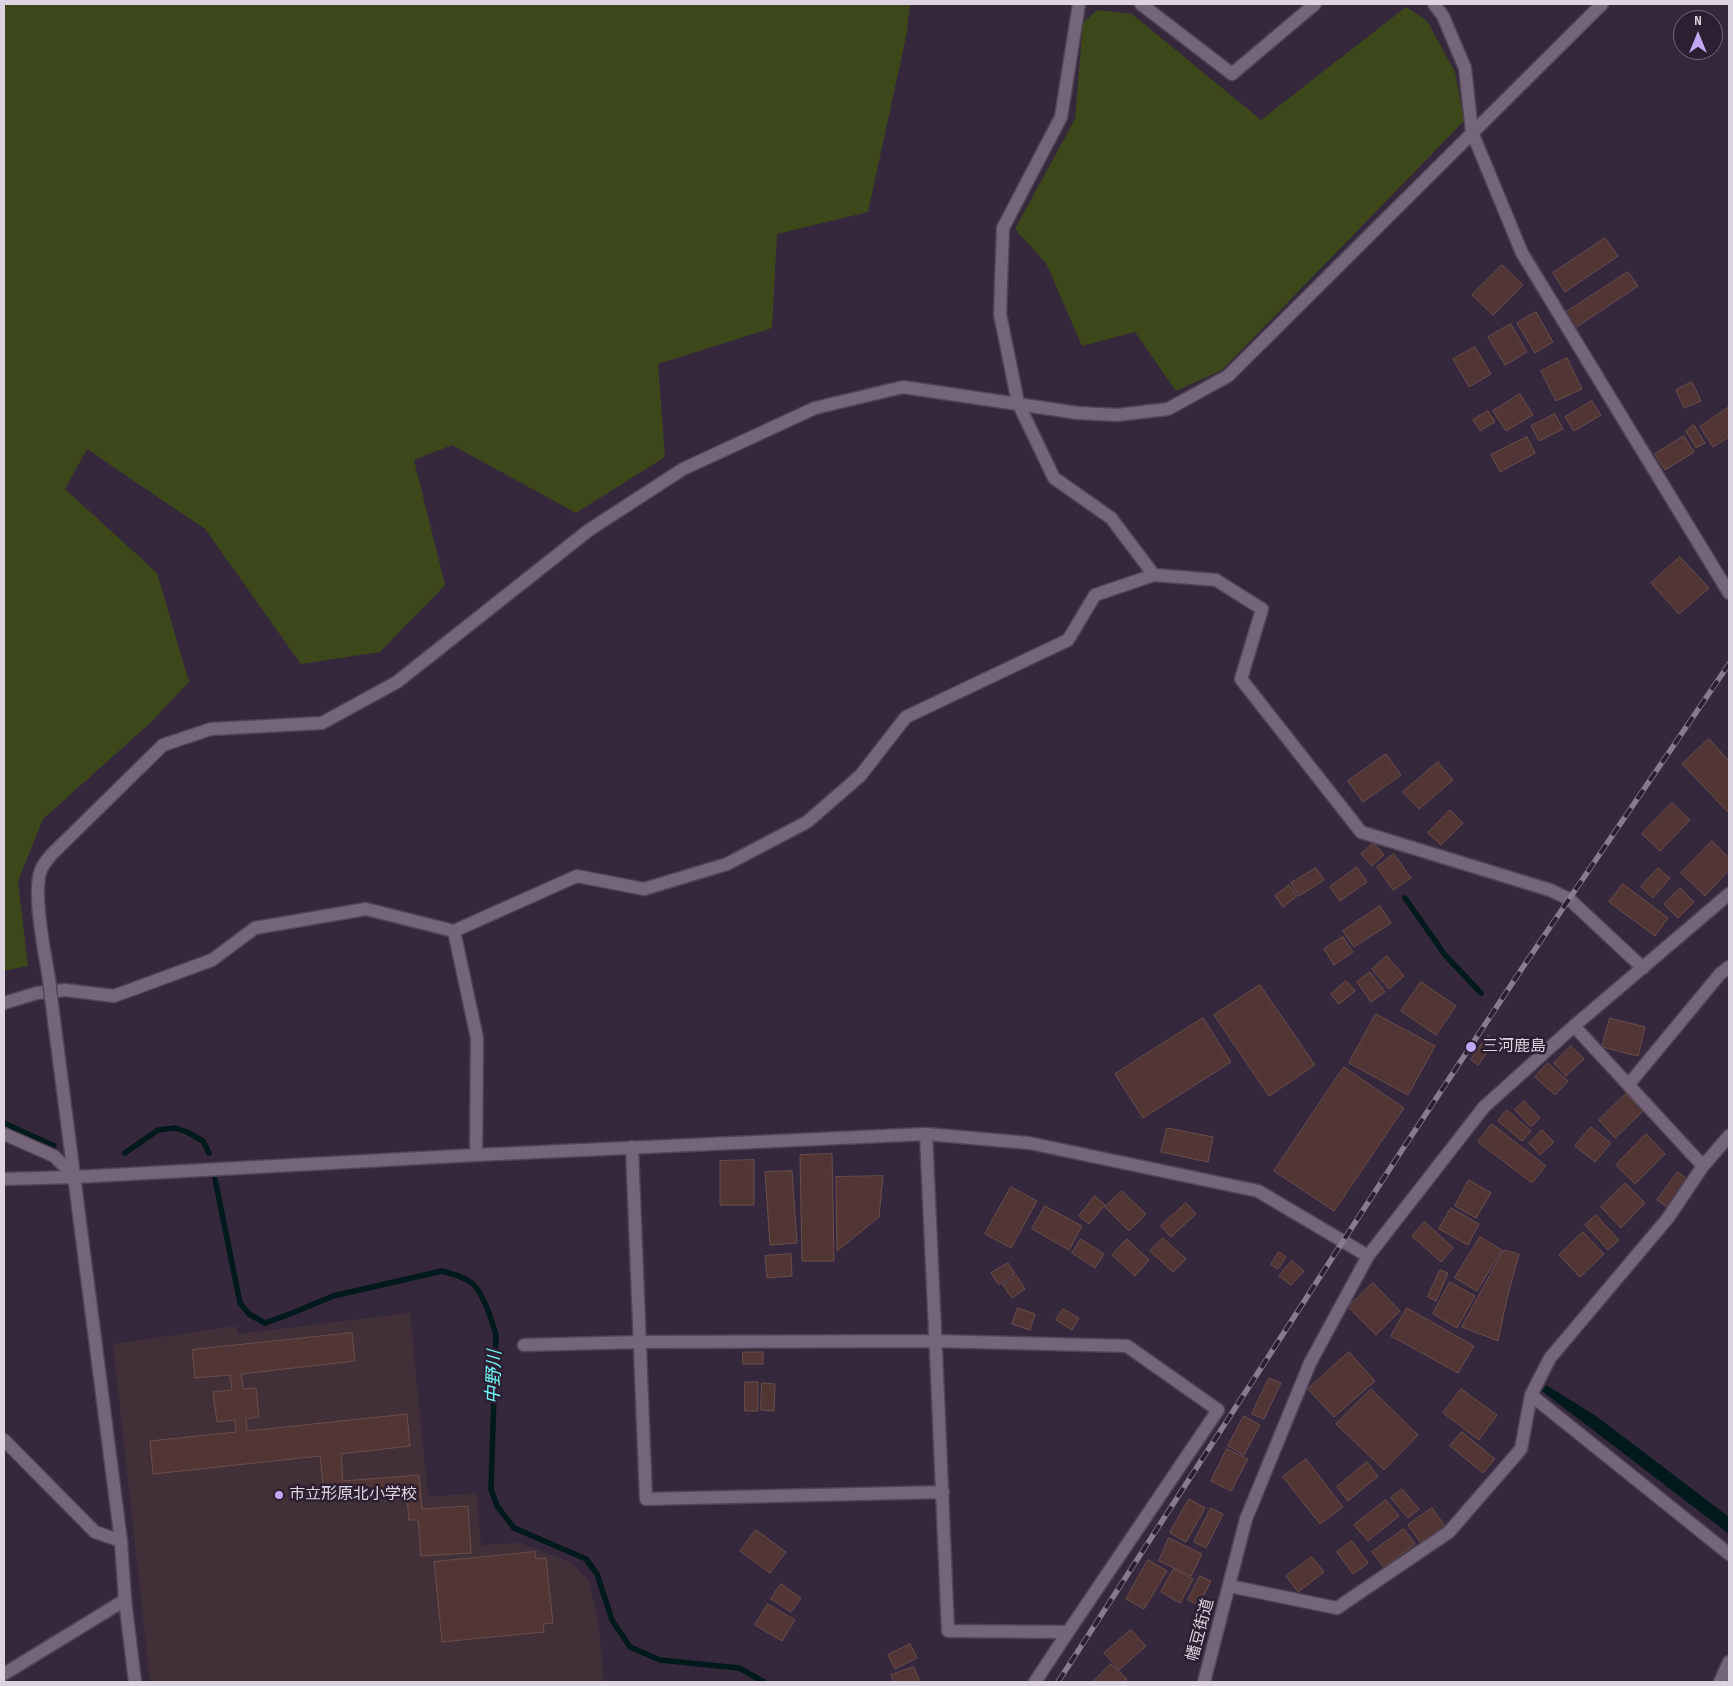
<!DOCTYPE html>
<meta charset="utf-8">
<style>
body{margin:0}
#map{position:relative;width:1733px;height:1686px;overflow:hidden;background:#36283c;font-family:"Sofia Sans Condensed",sans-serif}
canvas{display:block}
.frame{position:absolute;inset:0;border:5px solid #ddd4e1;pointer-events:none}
.north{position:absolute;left:1673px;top:10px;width:50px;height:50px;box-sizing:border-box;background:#2c1f31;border:1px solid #736777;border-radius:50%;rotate:0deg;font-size:14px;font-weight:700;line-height:20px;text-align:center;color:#ddd4e1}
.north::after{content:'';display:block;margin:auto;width:18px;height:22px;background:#c2a8f3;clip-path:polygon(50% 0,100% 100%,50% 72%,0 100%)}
</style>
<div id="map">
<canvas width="1733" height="1686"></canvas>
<div class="frame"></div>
<div class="north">N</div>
</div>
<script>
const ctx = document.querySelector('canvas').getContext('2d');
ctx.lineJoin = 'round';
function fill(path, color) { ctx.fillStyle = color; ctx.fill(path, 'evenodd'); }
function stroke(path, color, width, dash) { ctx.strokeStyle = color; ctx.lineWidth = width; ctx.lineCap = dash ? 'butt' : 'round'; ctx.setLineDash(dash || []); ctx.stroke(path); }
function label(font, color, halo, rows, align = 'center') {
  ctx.font = font + ' "Sofia Sans Condensed","Noto Sans JP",sans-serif'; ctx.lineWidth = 5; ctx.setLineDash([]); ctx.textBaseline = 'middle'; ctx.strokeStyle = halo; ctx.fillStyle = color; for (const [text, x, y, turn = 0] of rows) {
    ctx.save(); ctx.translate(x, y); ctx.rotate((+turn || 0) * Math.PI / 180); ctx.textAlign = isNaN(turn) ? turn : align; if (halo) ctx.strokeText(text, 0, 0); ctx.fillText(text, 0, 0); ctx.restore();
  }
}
const education = new Path2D(`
 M 410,1313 L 428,1497 L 477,1493 L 481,1545 L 519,1543 L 570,1562 L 589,1581 L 598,1620 L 604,1682 L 150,1682 L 113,1344 L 236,1326 L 238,1334 Z`);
const green = new Path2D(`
 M 4,4 L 910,4 L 907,32 L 868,212 L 777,234 L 772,328 L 658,364 L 665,457 L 576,513 L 452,445 L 414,460 L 445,585 L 380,652 L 301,664 L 205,529 L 87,449 L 65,489 L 157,573 L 189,682 L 149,724 L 43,819 L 18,881 L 28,966 L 4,971 Z
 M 1406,7 L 1427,21 L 1455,72 L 1464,121 L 1222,370 L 1176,391 L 1135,332 L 1082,346 L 1046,263 L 1015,229 L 1075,119 L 1083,23 L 1097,10 L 1132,14 L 1261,120 Z`);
const water = new Path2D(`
 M 1546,1385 L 1596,1416 L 1729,1517 L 1729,1534 L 1542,1391 Z`);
const stream = new Path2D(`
 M 1405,898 L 1445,955 L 1481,993
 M 4,1123 L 54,1146
 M 125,1153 L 158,1130 L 175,1128 L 187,1132 L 203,1141 L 209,1153
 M 215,1179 L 240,1303 L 249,1314 L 265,1323 L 290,1314 L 333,1296 L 442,1271 C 453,1274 465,1277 474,1285 C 484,1296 492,1321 496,1335 L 491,1489 L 497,1506 L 514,1528 L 586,1559 L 597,1574 L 612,1620 L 630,1647 L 660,1660 L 739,1668 L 764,1682`);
const building = new Path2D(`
 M 1605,238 L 1618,256 L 1565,292 L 1553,273 Z
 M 1502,265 L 1523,285 L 1493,315 L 1472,295 Z
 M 1628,272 L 1638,286 L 1575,328 L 1565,313 Z
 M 1536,312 L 1553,342 L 1535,353 L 1517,323 Z
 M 1511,324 L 1527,352 L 1505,365 L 1488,337 Z
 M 1475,347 L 1491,374 L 1469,387 L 1453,359 Z
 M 1567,358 L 1582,389 L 1556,401 L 1541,371 Z
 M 1692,382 L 1701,401 L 1684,408 L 1676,390 Z
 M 1520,394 L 1533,415 L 1506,431 L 1493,411 Z
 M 1592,401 L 1601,415 L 1574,431 L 1565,417 Z
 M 1729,407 L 1729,437 L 1713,447 L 1700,427 Z
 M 1488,411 L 1495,422 L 1480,431 L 1473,420 Z
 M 1555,414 L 1563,429 L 1539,441 L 1531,426 Z
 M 1694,425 L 1705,443 L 1696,448 L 1686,431 Z
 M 1684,436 L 1694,452 L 1665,470 L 1655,454 Z
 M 1527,437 L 1535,453 L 1500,472 L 1491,455 Z
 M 1680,557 L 1709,588 L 1679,614 L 1651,583 Z
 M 1709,739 L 1729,761 L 1729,810 L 1727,811 L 1682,764 Z
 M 1386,754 L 1401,775 L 1363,802 L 1348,781 Z
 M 1438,762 L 1453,780 L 1419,809 L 1403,792 Z
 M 1672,803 L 1690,820 L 1660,851 L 1642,834 Z
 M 1450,810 L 1463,823 L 1441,845 L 1428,833 Z
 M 1712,841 L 1729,858 L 1729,870 L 1705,896 L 1681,873 Z
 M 1374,843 L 1384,855 L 1372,866 L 1361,854 Z
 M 1394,854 L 1411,878 L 1393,890 L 1377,867 Z
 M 1357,867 L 1367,882 L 1340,901 L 1330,887 Z
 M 1316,868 L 1324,880 L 1299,896 L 1291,883 Z
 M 1658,868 L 1670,878 L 1653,898 L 1641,887 Z
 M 1623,884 L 1668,918 L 1655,936 L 1609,902 Z
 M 1289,885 L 1297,896 L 1283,907 L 1275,896 Z
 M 1680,888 L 1694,902 L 1678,918 L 1664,904 Z
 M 1380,906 L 1391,923 L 1354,947 L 1343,931 Z
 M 1343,937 L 1353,952 L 1334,965 L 1324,949 Z
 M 1387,956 L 1404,976 L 1389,989 L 1372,969 Z
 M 1370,972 L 1385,992 L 1371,1002 L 1357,982 Z
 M 1346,981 L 1355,991 L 1339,1004 L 1331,994 Z
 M 1421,982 L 1456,1006 L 1436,1035 L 1401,1011 Z
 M 1260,985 L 1315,1065 L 1269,1096 L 1214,1015 Z
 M 1376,1014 L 1435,1046 L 1408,1095 L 1349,1063 Z
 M 1203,1018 L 1231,1062 L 1143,1118 L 1115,1074 Z
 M 1610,1018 L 1645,1027 L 1638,1056 L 1602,1047 Z
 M 1488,1035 L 1496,1040 L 1478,1065 L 1471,1060 Z
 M 1571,1046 L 1584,1059 L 1566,1076 L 1554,1063 Z
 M 1548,1063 L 1568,1081 L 1555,1095 L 1535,1077 Z
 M 1344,1067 L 1404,1108 L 1334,1211 L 1274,1171 Z
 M 1626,1094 L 1643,1111 L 1615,1138 L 1599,1120 Z
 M 1524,1101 L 1540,1118 L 1531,1127 L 1515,1110 Z
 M 1507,1110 L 1531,1131 L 1522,1141 L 1498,1121 Z
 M 1492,1124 L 1546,1166 L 1532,1183 L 1478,1142 Z
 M 1591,1127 L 1611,1143 L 1595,1162 L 1575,1146 Z
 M 1167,1128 L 1213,1137 L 1208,1162 L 1161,1152 Z
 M 1542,1130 L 1554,1142 L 1540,1155 L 1529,1143 Z
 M 1646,1134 L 1665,1154 L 1635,1184 L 1616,1165 Z
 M 832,1154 L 834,1261 L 802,1261 L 800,1155 Z
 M 754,1160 L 754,1205 L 720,1205 L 720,1161 Z
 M 792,1171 L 797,1243 L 770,1245 L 765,1172 Z
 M 1678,1172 L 1688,1180 L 1667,1207 L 1657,1200 Z
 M 883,1176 L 879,1217 L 837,1251 L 836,1177 Z
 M 1469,1180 L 1491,1193 L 1476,1218 L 1455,1206 Z
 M 1625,1183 L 1645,1203 L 1621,1228 L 1601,1207 Z
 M 1011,1187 L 1037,1201 L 1011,1248 L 985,1234 Z
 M 1122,1191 L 1146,1214 L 1129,1231 L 1105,1207 Z
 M 1095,1196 L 1105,1205 L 1089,1224 L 1079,1216 Z
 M 1186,1203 L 1196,1214 L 1171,1237 L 1161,1226 Z
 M 1045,1206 L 1082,1226 L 1069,1250 L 1032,1229 Z
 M 1451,1208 L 1479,1224 L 1468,1245 L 1439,1229 Z
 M 1596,1215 L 1619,1240 L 1608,1250 L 1585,1225 Z
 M 1425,1222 L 1453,1248 L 1441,1262 L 1412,1236 Z
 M 1583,1232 L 1604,1254 L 1580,1277 L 1559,1255 Z
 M 1480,1237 L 1502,1250 L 1477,1291 L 1455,1278 Z
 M 1163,1238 L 1186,1259 L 1173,1272 L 1150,1251 Z
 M 1081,1239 L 1104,1254 L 1095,1268 L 1072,1253 Z
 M 1127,1239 L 1149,1260 L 1135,1276 L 1112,1255 Z
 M 1504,1250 L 1519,1254 L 1507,1298 L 1498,1341 L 1462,1327 Z
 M 1279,1252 L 1286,1257 L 1278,1269 L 1271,1265 Z
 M 791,1254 L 792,1276 L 767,1278 L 765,1256 Z
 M 1292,1261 L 1304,1271 L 1291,1285 L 1279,1276 Z
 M 1008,1263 L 1015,1274 L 999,1285 L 991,1273 Z
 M 1440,1270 L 1448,1273 L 1436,1301 L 1428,1297 Z
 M 1017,1276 L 1025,1289 L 1012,1298 L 1003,1285 Z
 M 1450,1282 L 1475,1296 L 1457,1328 L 1433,1314 Z
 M 1373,1283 L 1400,1311 L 1376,1335 L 1348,1307 Z
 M 1018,1308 L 1035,1314 L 1030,1330 L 1012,1324 Z
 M 1407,1308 L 1474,1346 L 1458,1373 L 1391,1336 Z
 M 1063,1309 L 1079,1318 L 1072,1330 L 1056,1320 Z
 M 352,1333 L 355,1361 L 241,1374 L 243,1389 L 256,1388 L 259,1417 L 246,1419 L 247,1431 L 407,1414 L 410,1446 L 341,1454 L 343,1481 L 419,1475 L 422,1509 L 468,1506 L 471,1553 L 421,1556 L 418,1520 L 409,1520 L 406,1486 L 324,1494 L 320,1456 L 153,1474 L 150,1441 L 236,1432 L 235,1420 L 217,1422 L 213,1392 L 232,1390 L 230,1375 L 195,1378 L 192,1350 Z
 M 743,1352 L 763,1352 L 763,1364 L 743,1364 Z
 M 1349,1352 L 1375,1381 L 1334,1417 L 1308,1389 Z
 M 1269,1378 L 1281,1383 L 1264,1419 L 1252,1414 Z
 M 745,1382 L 758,1382 L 758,1411 L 745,1411 Z
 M 762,1383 L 775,1384 L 774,1411 L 761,1410 Z
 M 1371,1389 L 1418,1435 L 1384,1470 L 1336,1424 Z
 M 1461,1389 L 1497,1415 L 1479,1440 L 1443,1413 Z
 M 1244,1416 L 1260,1425 L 1244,1455 L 1228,1446 Z
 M 1462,1432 L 1495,1459 L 1483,1473 L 1450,1446 Z
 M 1227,1449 L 1248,1459 L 1231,1491 L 1211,1481 Z
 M 1306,1459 L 1343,1507 L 1320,1524 L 1283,1477 Z
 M 1367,1462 L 1378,1476 L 1348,1501 L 1337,1487 Z
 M 1402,1489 L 1419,1509 L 1408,1518 L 1391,1498 Z
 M 1189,1499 L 1205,1508 L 1186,1542 L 1170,1533 Z
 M 1386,1500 L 1399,1516 L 1368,1541 L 1354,1525 Z
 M 1211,1508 L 1223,1514 L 1206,1548 L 1194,1542 Z
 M 1432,1508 L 1445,1526 L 1421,1543 L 1408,1525 Z
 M 1404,1529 L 1415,1544 L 1384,1567 L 1372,1552 Z
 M 756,1530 L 786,1552 L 770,1573 L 740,1551 Z
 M 1169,1538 L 1202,1554 L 1191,1576 L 1159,1561 Z
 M 1352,1541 L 1368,1563 L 1353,1574 L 1337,1552 Z
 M 535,1552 L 536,1559 L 546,1558 L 553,1623 L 543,1624 L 544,1632 L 442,1642 L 434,1562 Z
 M 1312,1557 L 1324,1572 L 1298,1592 L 1286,1576 Z
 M 1148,1560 L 1167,1571 L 1144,1609 L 1126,1599 Z
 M 1174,1569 L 1193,1579 L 1180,1603 L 1161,1592 Z
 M 1200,1576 L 1211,1581 L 1199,1605 L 1188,1600 Z
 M 781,1584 L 801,1598 L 791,1612 L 771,1599 Z
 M 768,1604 L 795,1620 L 782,1641 L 755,1625 Z
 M 1131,1630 L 1146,1646 L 1119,1670 L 1104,1653 Z
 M 910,1644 L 917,1658 L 895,1669 L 888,1655 Z
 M 1111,1664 L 1127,1679 L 1123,1682 L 1093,1682 Z
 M 914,1667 L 920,1682 L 894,1682 L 891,1675 Z`);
const minor = new Path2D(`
 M 1079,4 L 1061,117 L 1003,228 L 1000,314 L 1018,403 L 1054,478 L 1111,518 L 1154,575 L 1216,580 L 1262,609 L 1241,679 L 1361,832 L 1550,890 L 1569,899 L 1643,968
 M 1141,4 L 1232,74 L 1315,4
 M 1434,4 L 1443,16 L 1465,68 L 1472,132 L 1522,253 L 1729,593
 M 454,931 L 477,1038 L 476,1155
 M 4,1003 L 37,993 L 65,990 L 114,996 L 212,960 L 255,928 L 366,909 L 454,931 L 577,876 L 644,889 L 727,864 L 807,822 L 860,776 L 906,717 L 1068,640 L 1095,595 L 1154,575
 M 1574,1026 L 1703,1166
 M 1629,1084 L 1720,974 L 1729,967
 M 4,1134 L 54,1156 L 75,1177
 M 632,1147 L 646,1499 L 943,1492
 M 524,1345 L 639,1342 L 935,1341 L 1127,1346 L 1218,1410 L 1068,1632 L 948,1631 C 942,1465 933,1300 926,1134
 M 1531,1395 L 1729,1554
 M 4,1440 L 95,1532 L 121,1541
 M 1229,1586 L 1337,1608 L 1449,1532 L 1521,1449 L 1531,1395 L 1550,1358 L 1668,1218 L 1703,1166 L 1729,1136
 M 4,1674 L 125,1600
 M 1035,1682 L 1068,1632
 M 1720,1682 L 1729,1662`);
const tertiary = new Path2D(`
 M 49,979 C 45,954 32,892 41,870 C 43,864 48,859 52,854 L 163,745 L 211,729 L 322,723 L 397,682 L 589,530 L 683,469 L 815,408 L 903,387 L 1078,413 L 1117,415 L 1168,409 L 1228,376 L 1602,4
 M 51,997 L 121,1541 L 125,1600 L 135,1682
 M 4,1179 L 75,1177 L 476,1155 L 926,1134 L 1029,1143 L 1258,1191 L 1368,1256
 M 1204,1682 L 1246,1519 L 1310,1363 L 1368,1256 L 1484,1107 L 1574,1026 L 1729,894`);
const rail = new Path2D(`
 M 1058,1682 L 1402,1150 L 1527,961 L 1729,664`);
const tertiaryBridge = new Path2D(`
 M 49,979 L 51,997`);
const markers = [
 [1471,1047,6,"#c2a8f3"],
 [279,1495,5,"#c2a8f3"]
];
const poiNames = [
 ["三河鹿島",1482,1047],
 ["市立形原北小学校",289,1495]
];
const streetNames = [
 ["幡豆街道",1201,1630,-75]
];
const waterNames = [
 ["中野川",495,1377,-88]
];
fill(education, '#423039');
fill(green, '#3d481a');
fill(water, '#00191a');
stroke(stream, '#00191a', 5.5);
fill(building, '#513635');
stroke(building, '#6a4e4c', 1);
stroke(minor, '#4f4454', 15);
stroke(tertiary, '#4f4454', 15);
stroke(minor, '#74657b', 12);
stroke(tertiary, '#74657b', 12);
stroke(rail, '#877b8c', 5.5);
stroke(rail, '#2c1f31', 4, [11]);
stroke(tertiaryBridge, '#4f4454', 15, []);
stroke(tertiaryBridge, '#74657b', 12);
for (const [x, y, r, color] of markers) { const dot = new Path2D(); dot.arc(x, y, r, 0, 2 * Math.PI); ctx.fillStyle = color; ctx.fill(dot); stroke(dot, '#2c1f31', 2); }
label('16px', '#ddd4e1', '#2c1f31', poiNames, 'left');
label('16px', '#ddd4e1', '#2c1f31', streetNames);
label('italic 18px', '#6ef5f7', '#2c1f31', waterNames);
</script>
